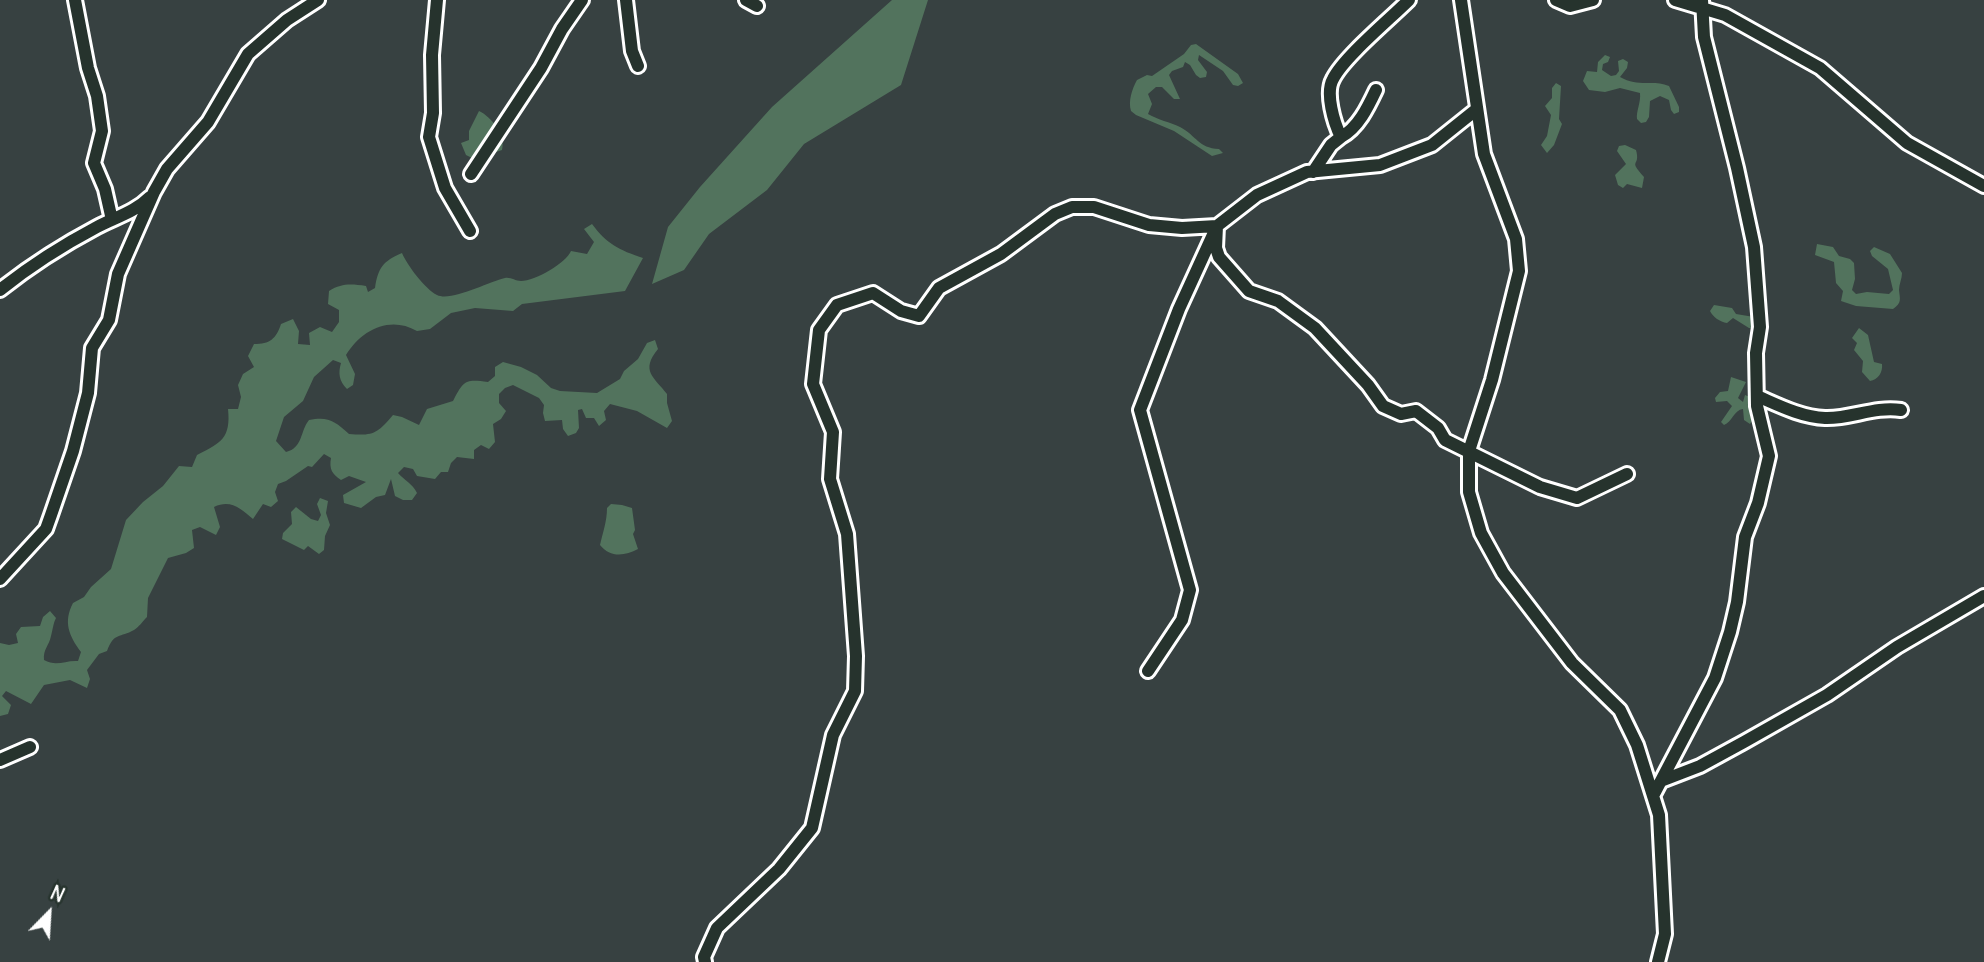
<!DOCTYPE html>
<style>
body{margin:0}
#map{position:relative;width:1984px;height:962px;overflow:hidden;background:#374141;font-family:Delius,sans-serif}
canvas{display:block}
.north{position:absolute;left:14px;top:878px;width:70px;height:70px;-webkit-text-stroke:5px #26332d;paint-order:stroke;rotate:24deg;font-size:19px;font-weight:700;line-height:28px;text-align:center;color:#fff}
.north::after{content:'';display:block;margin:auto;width:24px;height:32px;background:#fff;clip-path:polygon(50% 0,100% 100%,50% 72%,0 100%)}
</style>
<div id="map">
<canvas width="1984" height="962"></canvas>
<div class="north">N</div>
</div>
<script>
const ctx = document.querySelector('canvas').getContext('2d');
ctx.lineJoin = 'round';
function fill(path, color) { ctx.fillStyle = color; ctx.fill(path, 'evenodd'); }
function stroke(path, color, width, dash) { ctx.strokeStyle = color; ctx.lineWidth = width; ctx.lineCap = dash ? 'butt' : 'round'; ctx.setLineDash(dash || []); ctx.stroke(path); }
const green = new Path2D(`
 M 892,0 L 928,0 L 901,85 L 804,144 L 767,190 L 709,234 L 684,270 L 652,284 L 668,227 L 700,187 L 772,107 Z
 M 1196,44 L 1238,74 L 1243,83 L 1238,86 L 1233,85 L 1223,71 L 1199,55 L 1198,60 L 1207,72 L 1206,77 L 1200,78 L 1196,75 L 1190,65 L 1185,62 L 1183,67 L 1172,71 L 1169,75 L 1180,99 L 1174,99 L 1162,87 L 1156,87 L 1148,94 L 1152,104 L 1148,114 C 1158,120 1170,122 1180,127 C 1197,136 1198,148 1219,149 L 1223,153 L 1212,156 L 1174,131 L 1136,115 L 1131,111 C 1128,101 1132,89 1137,80 L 1147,75 L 1152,76 L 1184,54 L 1191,45 Z
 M 1605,55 L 1610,57 L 1608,62 L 1603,64 L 1602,70 L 1611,76 L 1616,75 L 1619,71 L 1618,61 L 1623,59 L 1628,62 L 1627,68 L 1620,77 C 1639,88 1653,79 1669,86 L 1679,107 L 1679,112 L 1674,114 L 1671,110 L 1669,100 L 1660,96 L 1650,101 L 1649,117 L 1646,122 L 1641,123 L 1637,119 C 1636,111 1641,103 1640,93 L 1620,88 L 1605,92 L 1589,90 L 1583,81 L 1587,71 L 1597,72 L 1598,62 Z
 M 1556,83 L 1561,86 L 1559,119 L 1562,124 L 1554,145 L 1547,153 L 1541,145 L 1547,136 L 1551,115 L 1545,106 L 1552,98 L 1552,88 Z
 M 479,111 C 492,117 506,136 502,150 L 493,153 L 489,150 L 474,159 L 466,155 L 461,143 L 469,140 L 469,131 Z
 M 1625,145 L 1636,150 C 1641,168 1627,158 1644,177 L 1642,188 L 1627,184 L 1623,188 L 1618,185 L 1615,175 L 1626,164 L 1617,151 L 1619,146 Z
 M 592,224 C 607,244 619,250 643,258 L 625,291 L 522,304 L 513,311 L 475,308 L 451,313 L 430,329 L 417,331 C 390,315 361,330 346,355 L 355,374 L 353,385 L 347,389 C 339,381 338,373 341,363 L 333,360 L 314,377 L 303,401 L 284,417 L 276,441 L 286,452 C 303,448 300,431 309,420 C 328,416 335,421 349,434 C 373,436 377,434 393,415 L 402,417 L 419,425 L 427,409 L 453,401 C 464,380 465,379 488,382 L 495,376 L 495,367 L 503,362 L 521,367 L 537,375 L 551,388 L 560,391 L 597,393 L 620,379 L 624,371 L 638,359 L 647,343 L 655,340 L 658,349 C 640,371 654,377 667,394 L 667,403 L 672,421 L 667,428 L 637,411 L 610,404 L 604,411 L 606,420 L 599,426 L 594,418 L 586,418 L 582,409 L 578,410 L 579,428 L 576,433 L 568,436 L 563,429 L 562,420 L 545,421 L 543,413 L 544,405 L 539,398 L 513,385 L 505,388 L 499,394 L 499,403 L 506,411 L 501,419 L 493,424 L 495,442 L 489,449 L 481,445 L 474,450 L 474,459 L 457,457 L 451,463 L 448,472 L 441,472 L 435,479 L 417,476 L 413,469 L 404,467 L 398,473 C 405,481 412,483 417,493 L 412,500 L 403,500 L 395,496 L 391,479 L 385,495 L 376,497 L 361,508 L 344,503 L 343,495 L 366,482 L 349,476 L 341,480 C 332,474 329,469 331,458 L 324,454 L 312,467 L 308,466 L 286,481 L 278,484 L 275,492 L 278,501 L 271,507 L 263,504 L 253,519 C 241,509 231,499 214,507 L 220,527 L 216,535 L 200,527 L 192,530 L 194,548 L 186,553 L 168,558 L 148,598 L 147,617 C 143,621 139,627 134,630 C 120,638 114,632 107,651 L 99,654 L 87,670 L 90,679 L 87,688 L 70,680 L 44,685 L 31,704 L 6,691 L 2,696 L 11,705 L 8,714 L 0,716 L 0,643 L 9,645 L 18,643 L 16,634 L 21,627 L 40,626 L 43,617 L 50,611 L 56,618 C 53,624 53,629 51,636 C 49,646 43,649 44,660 C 57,667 65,660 78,661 L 81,652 C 69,636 63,622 73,603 L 84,597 L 91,587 L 111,569 L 126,520 L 143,502 L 163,486 L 179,466 L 192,467 L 197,455 C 221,443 231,438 228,409 L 238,409 L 241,397 L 238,385 L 243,374 L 254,367 L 248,356 L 254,344 C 270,344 276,339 281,324 L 293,319 L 299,331 L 298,344 L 310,345 L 309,333 L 320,327 L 332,332 L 339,322 L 339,310 L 328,304 L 329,291 C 342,283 351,284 366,286 L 368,292 L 375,288 C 378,268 383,261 402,253 C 407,265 425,289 437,295 C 451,302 488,282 505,278 C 511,277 515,281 521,281 C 535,281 566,263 571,251 L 587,254 L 594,242 L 584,229 Z
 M 1817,244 L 1833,247 L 1839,256 L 1850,259 L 1854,263 L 1855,279 L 1852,290 L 1856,294 L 1867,292 L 1889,294 L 1893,290 L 1888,269 L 1872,256 L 1870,251 L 1874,247 L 1890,254 L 1902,273 C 1902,279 1899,284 1899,290 C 1900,299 1902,303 1893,309 L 1856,306 L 1841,301 L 1843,291 L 1836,283 L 1834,262 L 1815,255 Z
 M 1714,305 L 1732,308 L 1736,314 L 1754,317 L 1757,329 L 1749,328 L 1733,318 L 1727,323 C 1720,322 1713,317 1710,311 Z
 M 1859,328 L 1868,335 L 1874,362 L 1882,364 C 1883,372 1878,380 1870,381 L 1862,372 L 1863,361 L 1854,350 L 1857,343 L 1852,338 Z
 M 1731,377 L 1746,382 L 1738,398 L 1743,402 L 1745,395 L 1752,398 L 1750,413 L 1752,421 L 1750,424 L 1744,420 L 1743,409 C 1734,410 1732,422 1724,425 L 1721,422 L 1732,406 L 1727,401 L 1716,402 L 1715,398 L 1720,392 L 1728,391 Z
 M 320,498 L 328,501 L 326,513 L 330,525 L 325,536 L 324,550 L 319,554 L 308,546 L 304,550 L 282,539 L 283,533 L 292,524 L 291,512 L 296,507 L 311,519 L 318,521 L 321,515 L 317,504 Z
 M 611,504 L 622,505 L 632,508 L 635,530 L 633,534 L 638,549 C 625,556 610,558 600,545 C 603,532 607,521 607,508 Z`);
const minor = new Path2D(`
 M 75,0 L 88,68 L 97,96 L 102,131 L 94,163 L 105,189 L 112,220
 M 437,0 L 432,55 L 433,113 L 429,137 L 445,188 L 470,231
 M 626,0 L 632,51 L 638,66
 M 746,0 L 757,6
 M 1461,0 L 1484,154 L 1516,239 L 1519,271 L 1492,380 L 1469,451 L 1469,492 L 1481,533 L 1503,573 L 1572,663 L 1620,710 L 1637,745 L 1659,815 L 1665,934 L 1658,962
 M 1556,0 L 1570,6 L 1593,0
 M 1675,0 L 1725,15 L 1820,68 L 1907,143 L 1984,186
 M 1341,137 C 1358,128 1368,107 1376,90
 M 1313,172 L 1331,145 L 1341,137 C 1334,123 1325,93 1333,79 C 1344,57 1390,19 1409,0
 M 471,174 L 541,68 L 562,29 L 582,0
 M 0,290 C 30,266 63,245 97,227 C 116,217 135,212 150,197
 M 1757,396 C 1778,405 1801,417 1825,418 C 1851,419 1874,406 1901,410
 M 0,579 L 46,529 L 51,515 L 73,451 L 88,393 L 92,348 L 109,320 L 118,274 L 154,192 L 167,169 L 208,122 L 248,54 L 287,20 L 318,0
 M 1148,671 L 1182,620 L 1190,590 L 1140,410 L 1179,309 L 1217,226 L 1257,195 L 1307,172 L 1380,165 L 1432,145 L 1477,109
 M 0,760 L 30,747
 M 1661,781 L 1700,766 L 1744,742 L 1827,695 L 1897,647 L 1984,596
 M 1653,796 L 1715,678 L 1730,632 L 1737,602 L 1745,537 L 1758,503 L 1769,456 L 1757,406 L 1756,353 L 1760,327 L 1754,247 L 1737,168 L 1704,37 L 1702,0
 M 705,962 L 704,957 L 717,928 L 779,869 L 812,828 L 833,735 L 855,691 L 856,656 L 847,534 L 830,479 L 833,432 L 813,384 L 819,330 L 837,305 L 873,293 L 901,311 L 919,316 L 939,288 L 1001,254 L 1055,214 L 1072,207 L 1094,207 L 1149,225 L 1182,228 L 1217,226 L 1216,248 L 1219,257 L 1249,291 L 1278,301 L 1315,328 L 1368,385 L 1383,406 L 1401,414 L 1416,411 L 1438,428 L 1445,440 L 1540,487 L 1577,498 L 1627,474`);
fill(green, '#52735d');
stroke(minor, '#fff', 18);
stroke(minor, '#26332d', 12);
</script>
